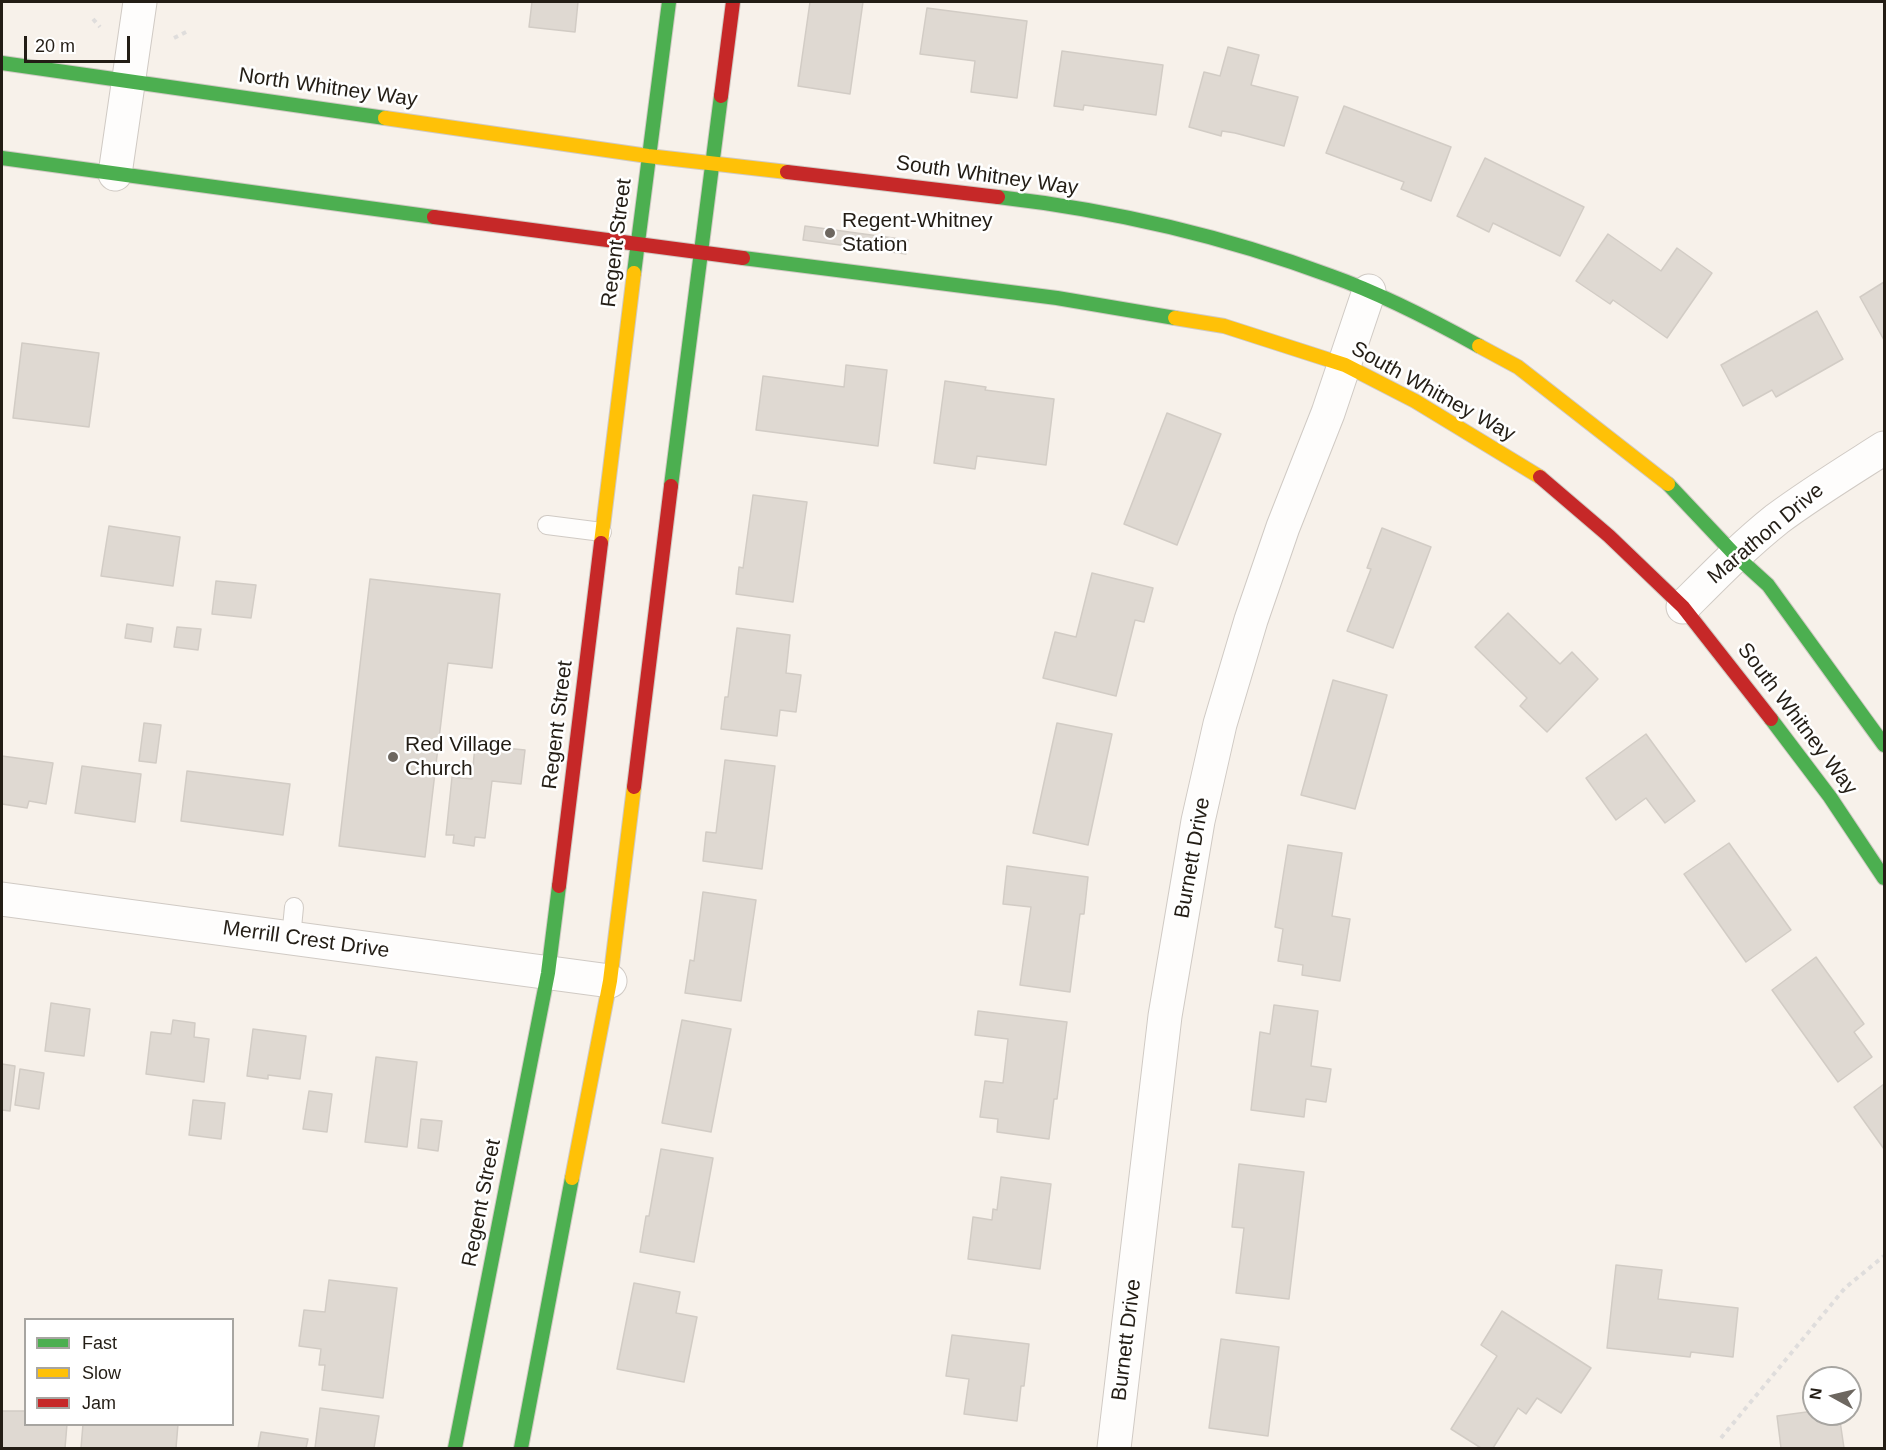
<!DOCTYPE html>
<style>
body{margin:0}
#map{position:relative;width:1886px;height:1450px;overflow:hidden;background:#f7f1ea;font-family:Helvetica,sans-serif}
canvas{display:block}
.frame{position:absolute;inset:0;border:3px solid #231d15;pointer-events:none}
.legend{position:absolute;left:24px;top:1318px;width:210px;height:108px;box-sizing:border-box;background:#fff;border:2px solid #a7a5a1;margin:0;padding:8px 10px;list-style:none;font-size:18px;color:#231d15}
.legend li{display:flex;align-items:center;gap:12px;height:30px}
.legend b{width:30px;border:2px solid #a7a5a1}
.north{position:absolute;left:1802px;top:1366px;width:60px;height:60px;box-sizing:border-box;background:#fff;border:2px solid #a7a5a1;border-radius:50%;rotate:278deg;font-size:16px;font-weight:700;line-height:24px;text-align:center;color:#231d15}
.north::after{content:'';display:block;margin:auto;width:21px;height:27px;background:#6d6760;clip-path:polygon(50% 0,100% 100%,50% 72%,0 100%)}
.scale{position:absolute;left:24px;top:36px;width:106px;height:27px;box-sizing:border-box;border:3px solid #231d15;border-top:0;padding-left:8px;font-size:18px;line-height:21px;white-space:nowrap;color:#231d15;-webkit-text-stroke:4px #fff;paint-order:stroke}
</style>
<div id="map">
<canvas width="1886" height="1450"></canvas>
<div class="frame"></div>
<ul class="legend">
<li><b style="height:8px;background:#4caf50"></b>Fast</li>
<li><b style="height:8px;background:#ffc107"></b>Slow</li>
<li><b style="height:8px;background:#c62828"></b>Jam</li>
</ul>
<div class="north">N</div>
<div class="scale">20 m</div>
</div>
<script>
const ctx = document.querySelector('canvas').getContext('2d');
ctx.lineJoin = 'round';
function fill(path, color) { ctx.fillStyle = color; ctx.fill(path, 'evenodd'); }
function stroke(path, color, width, dash) { ctx.strokeStyle = color; ctx.lineWidth = width; ctx.lineCap = dash ? 'butt' : 'round'; ctx.setLineDash(dash || []); ctx.stroke(path); }
function label(font, color, halo, rows, align = 'center') {
  ctx.font = font + ' Helvetica,sans-serif'; ctx.lineWidth = 5; ctx.setLineDash([]); ctx.textBaseline = 'middle'; ctx.strokeStyle = halo; ctx.fillStyle = color; for (const [text, x, y, turn = 0] of rows) {
    ctx.save(); ctx.translate(x, y); ctx.rotate((+turn || 0) * Math.PI / 180); ctx.textAlign = isNaN(turn) ? turn : align; if (halo) ctx.strokeText(text, 0, 0); ctx.fillText(text, 0, 0); ctx.restore();
  }
}
const building = new Path2D(`
 M 532,2 L 578,2 L 575,32 L 529,27 Z
 M 810,2 L 863,2 L 850,94 L 798,86 Z
 M 927,8 L 1027,21 L 1017,98 L 971,92 L 975,61 L 920,54 Z
 M 1228,47 L 1259,55 L 1251,85 L 1298,97 L 1284,146 L 1235,133 L 1222,131 L 1221,136 L 1189,127 L 1204,72 L 1220,76 Z
 M 1062,51 L 1163,65 L 1156,115 L 1084,105 L 1083,110 L 1054,106 Z
 M 1344,106 L 1451,147 L 1431,201 L 1401,189 L 1404,182 L 1326,153 Z
 M 1485,158 L 1584,207 L 1560,256 L 1493,223 L 1489,232 L 1457,216 Z
 M 805,226 L 908,240 L 906,254 L 803,240 Z
 M 1608,234 L 1661,271 L 1677,248 L 1712,273 L 1667,338 L 1613,300 L 1610,304 L 1576,281 Z
 M 1884,282 L 1884,340 L 1860,297 Z
 M 1817,311 L 1843,359 L 1776,397 L 1772,390 L 1743,406 L 1721,365 Z
 M 22,343 L 99,353 L 89,427 L 13,418 Z
 M 846,365 L 887,370 L 878,446 L 756,430 L 763,376 L 844,387 Z
 M 945,381 L 986,387 L 985,390 L 1054,399 L 1046,465 L 977,456 L 975,469 L 934,463 Z
 M 1167,413 L 1221,434 L 1177,545 L 1124,524 Z
 M 753,495 L 807,502 L 793,602 L 736,594 L 739,567 L 743,568 Z
 M 109,526 L 180,537 L 173,586 L 101,576 Z
 M 1382,528 L 1431,547 L 1393,648 L 1347,631 L 1371,569 L 1367,568 Z
 M 1092,573 L 1153,588 L 1144,622 L 1135,620 L 1116,696 L 1043,678 L 1055,632 L 1076,637 Z
 M 370,579 L 500,594 L 492,668 L 448,663 L 425,857 L 339,846 Z
 M 216,581 L 256,585 L 251,618 L 212,614 Z
 M 1508,613 L 1560,664 L 1572,652 L 1598,679 L 1547,732 L 1520,706 L 1527,698 L 1475,647 Z
 M 127,624 L 153,628 L 151,642 L 125,638 Z
 M 177,627 L 201,629 L 198,650 L 174,647 Z
 M 737,628 L 790,635 L 786,673 L 801,675 L 796,712 L 780,710 L 777,736 L 721,729 L 725,697 L 728,697 Z
 M 1333,680 L 1387,695 L 1355,809 L 1301,795 Z
 M 144,723 L 161,725 L 156,763 L 139,761 Z
 M 1057,723 L 1112,734 L 1088,845 L 1033,833 Z
 M 1646,734 L 1695,801 L 1665,823 L 1646,798 L 1616,820 L 1586,778 Z
 M 475,745 L 525,750 L 521,784 L 492,781 L 485,838 L 475,837 L 474,846 L 453,843 L 454,835 L 446,835 L 452,777 L 472,779 Z
 M 2,756 L 53,763 L 46,804 L 29,801 L 27,808 L 2,804 Z
 M 725,760 L 775,766 L 762,869 L 703,861 L 706,832 L 716,833 Z
 M 82,766 L 141,774 L 135,822 L 75,813 Z
 M 187,771 L 290,784 L 283,835 L 181,821 Z
 M 1729,843 L 1791,930 L 1746,962 L 1684,874 Z
 M 1288,845 L 1342,853 L 1332,916 L 1350,919 L 1340,981 L 1302,975 L 1303,965 L 1278,961 L 1283,929 L 1275,927 Z
 M 1007,866 L 1088,877 L 1084,914 L 1080,914 L 1070,992 L 1020,985 L 1031,907 L 1003,904 Z
 M 703,892 L 756,900 L 741,1001 L 685,993 L 690,960 L 694,961 Z
 M 1816,957 L 1864,1024 L 1854,1032 L 1872,1057 L 1838,1082 L 1772,990 Z
 M 51,1003 L 90,1009 L 84,1056 L 45,1051 Z
 M 1274,1005 L 1318,1011 L 1311,1066 L 1331,1069 L 1326,1102 L 1306,1099 L 1304,1117 L 1251,1110 L 1260,1032 L 1270,1034 Z
 M 978,1011 L 1067,1022 L 1057,1099 L 1054,1099 L 1049,1139 L 997,1132 L 998,1119 L 980,1117 L 985,1081 L 1003,1083 L 1008,1039 L 975,1035 Z
 M 173,1020 L 195,1023 L 194,1037 L 209,1039 L 204,1082 L 146,1074 L 151,1032 L 171,1034 Z
 M 682,1020 L 731,1029 L 711,1132 L 662,1123 Z
 M 253,1029 L 306,1036 L 300,1079 L 268,1075 L 268,1079 L 247,1076 Z
 M 376,1057 L 417,1062 L 407,1147 L 365,1142 Z
 M 2,1064 L 15,1066 L 10,1111 L 2,1110 Z
 M 20,1069 L 44,1073 L 39,1109 L 15,1105 Z
 M 1884,1084 L 1884,1149 L 1854,1107 Z
 M 309,1091 L 332,1094 L 327,1132 L 303,1129 Z
 M 193,1100 L 225,1103 L 221,1139 L 189,1135 Z
 M 421,1119 L 442,1121 L 438,1151 L 418,1148 Z
 M 661,1149 L 713,1158 L 694,1262 L 640,1252 L 646,1216 L 649,1216 Z
 M 1239,1164 L 1304,1172 L 1289,1299 L 1236,1293 L 1244,1228 L 1232,1227 Z
 M 1001,1177 L 1051,1184 L 1040,1269 L 968,1259 L 973,1217 L 992,1220 L 993,1209 L 997,1210 Z
 M 1616,1265 L 1662,1270 L 1658,1299 L 1738,1308 L 1733,1357 L 1691,1352 L 1690,1357 L 1607,1348 Z
 M 329,1280 L 397,1288 L 383,1398 L 322,1390 L 325,1365 L 319,1365 L 321,1349 L 299,1346 L 304,1310 L 325,1312 Z
 M 634,1283 L 680,1292 L 676,1313 L 697,1317 L 684,1382 L 617,1369 Z
 M 1502,1311 L 1591,1368 L 1561,1413 L 1537,1398 L 1526,1414 L 1518,1408 L 1493,1448 L 1481,1448 L 1451,1429 L 1497,1356 L 1481,1345 Z
 M 952,1335 L 1029,1344 L 1024,1386 L 1021,1386 L 1017,1421 L 964,1414 L 969,1379 L 946,1376 Z
 M 1221,1339 L 1279,1347 L 1268,1436 L 1209,1428 Z
 M 320,1408 L 379,1416 L 374,1448 L 315,1448 Z
 M 2,1411 L 26,1411 L 26,1424 L 67,1424 L 65,1448 L 2,1448 Z
 M 1814,1411 L 1814,1414 L 1839,1414 L 1844,1448 L 1781,1448 L 1777,1416 Z
 M 83,1424 L 178,1424 L 176,1448 L 81,1448 Z
 M 261,1432 L 308,1439 L 306,1448 L 258,1448 Z`);
const path = new Path2D(`
 M 93,19 L 100,27
 M 174,38 L 190,30
 M 1721,1438 L 1845,1288 L 1884,1256`);
const lane = new Path2D(`
 M 547,525 L 602,532
 M 291,938 L 294,907`);
const street = new Path2D(`
 M 115,174 L 140,2
 M 1683,607 C 1713,577 1743,546 1777,519 C 1812,493 1848,471 1884,448
 M 2,899 L 610,981
 M 1114,1448 L 1165,1016 L 1198,821 L 1220,724 L 1251,620 L 1283,527 L 1328,413 L 1369,291`);
const fast = new Path2D(`
 M 2,63 L 385,118
 M 2,158 L 434,217
 M 998,197 C 1111,210 1224,236 1331,276 C 1382,294 1432,320 1479,346
 M 743,258 L 1057,298 L 1175,318
 M 634,273 L 669,2
 M 1668,484 L 1735,555 L 1768,585 L 1884,745
 M 671,486 L 721,96
 M 1771,719 L 1830,797 L 1884,878
 M 455,1448 L 548,973 L 559,886
 M 521,1448 L 572,1178`);
const slow = new Path2D(`
 M 385,118 L 648,156 L 787,172
 M 1175,318 L 1224,326 L 1345,365 L 1415,401 L 1540,477
 M 1479,346 L 1518,367 L 1668,484
 M 601,543 L 634,273
 M 572,1178 L 610,981 L 634,787`);
const jam = new Path2D(`
 M 721,96 L 733,2
 M 787,172 L 998,197
 M 434,217 L 743,258
 M 1540,477 L 1609,536 L 1683,607 L 1771,719
 M 634,787 L 671,486
 M 559,886 L 601,543`);
const markers = [
 [830,233,6,"#6d6760"],
 [393,757,6,"#6d6760"]
];
const streetNames = [
 ["North Whitney Way",328,88,8],
 ["South Whitney Way",987,176,8],
 ["Regent Street",617,243,-83],
 ["South Whitney Way",1433,392,29],
 ["Marathon Drive",1766,534,-40],
 ["South Whitney Way",1797,719,53],
 ["Regent Street",558,725,-83],
 ["Burnett Drive",1193,858,-80],
 ["Merrill Crest Drive",306,940,8],
 ["Regent Street",482,1203,-79],
 ["Burnett Drive",1127,1340,-83]
];
const poiNames = [
 ["Regent-Whitney",842,221],
 ["Station",842,245],
 ["Red Village",405,745],
 ["Church",405,769]
];
fill(building, '#dfd9d2');
stroke(building, '#d2ccc5', 1.5);
stroke(lane, '#d0cac4', 20);
stroke(street, '#d0cac4', 35);
stroke(fast, '#d0cac4', 16);
stroke(slow, '#d0cac4', 16);
stroke(jam, '#d0cac4', 16);
stroke(path, '#dfdddc', 4, [4.5, 4.5]);
stroke(lane, '#fefdfc', 18);
stroke(street, '#fefdfc', 33);
stroke(fast, '#4caf50', 14);
stroke(slow, '#ffc107', 14);
stroke(jam, '#c62828', 14);
for (const [x, y, r, color] of markers) { const dot = new Path2D(); dot.arc(x, y, r, 0, 2 * Math.PI); ctx.fillStyle = color; ctx.fill(dot); stroke(dot, '#fff', 2); }
label('21px', '#231d15', '#fff', streetNames);
label('21px', '#231d15', '#fff', poiNames, 'left');
</script>
